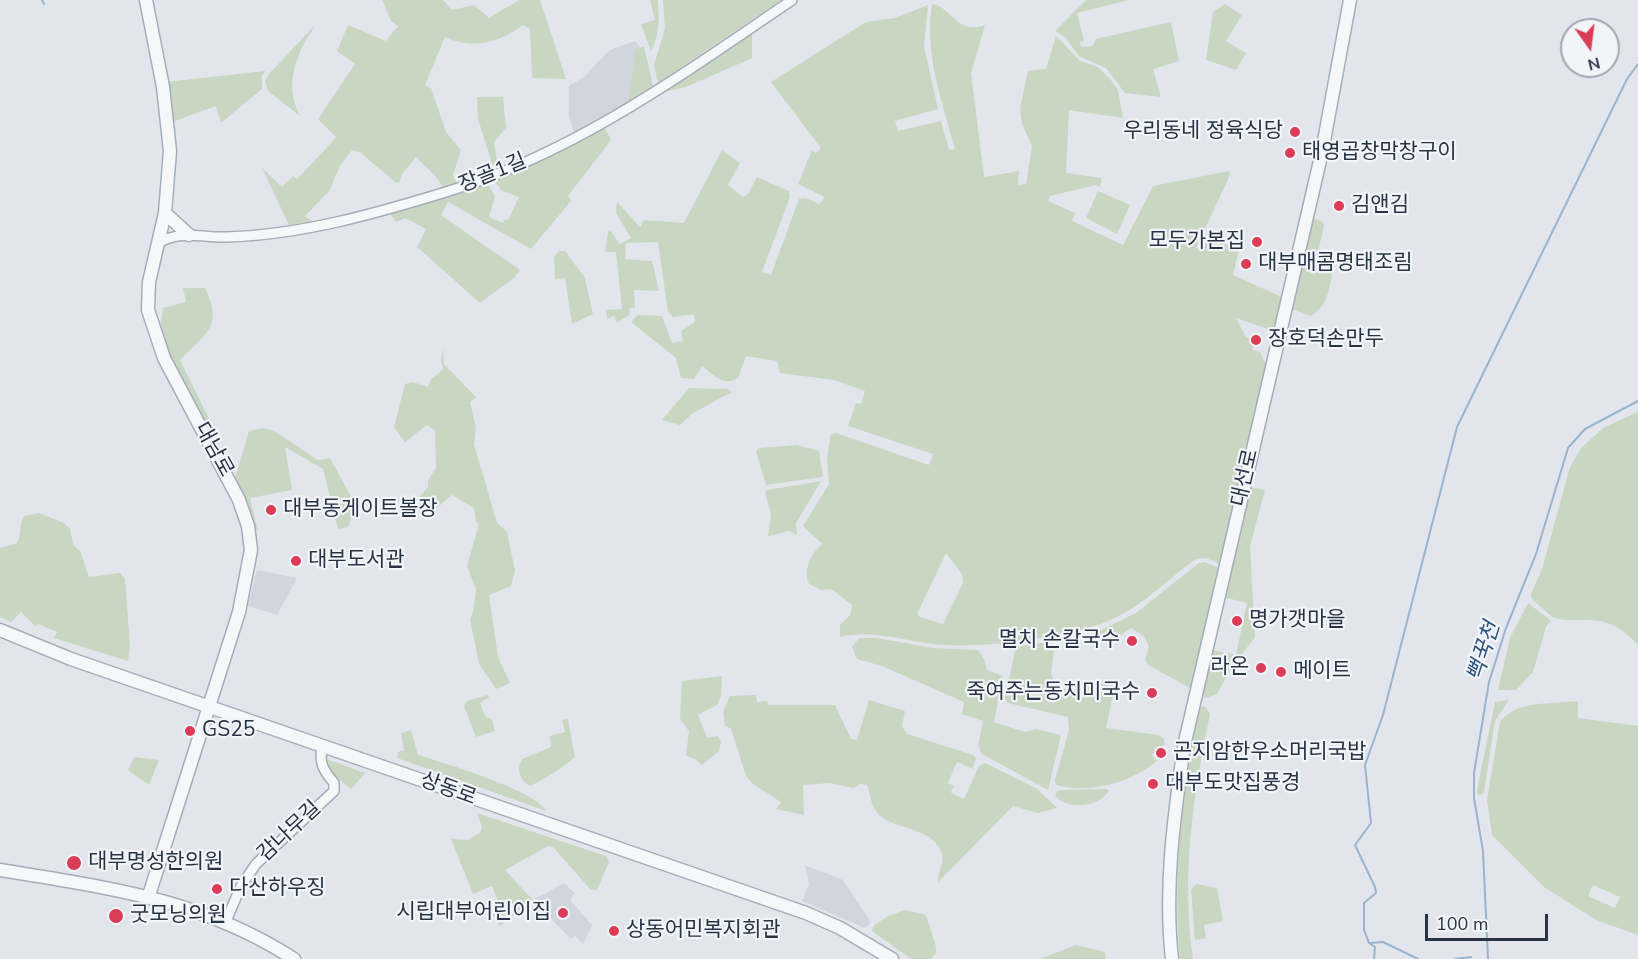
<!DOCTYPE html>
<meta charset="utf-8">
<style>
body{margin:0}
#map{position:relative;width:1638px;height:959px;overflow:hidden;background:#e2e6ec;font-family:"Nunito Sans",sans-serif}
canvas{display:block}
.north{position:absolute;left:1560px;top:18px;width:60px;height:60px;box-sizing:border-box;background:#f2f5f8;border:2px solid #a1a7b0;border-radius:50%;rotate:166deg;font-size:16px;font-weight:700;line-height:24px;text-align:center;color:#283345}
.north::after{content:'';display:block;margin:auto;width:21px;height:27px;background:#db3c57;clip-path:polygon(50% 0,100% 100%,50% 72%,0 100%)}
.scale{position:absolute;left:1425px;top:914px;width:123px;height:27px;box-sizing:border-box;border:3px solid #283345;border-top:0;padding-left:8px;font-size:18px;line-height:21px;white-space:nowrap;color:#283345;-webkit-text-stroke:4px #f2f5f8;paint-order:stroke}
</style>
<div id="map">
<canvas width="1638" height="959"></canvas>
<div class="north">N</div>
<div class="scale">100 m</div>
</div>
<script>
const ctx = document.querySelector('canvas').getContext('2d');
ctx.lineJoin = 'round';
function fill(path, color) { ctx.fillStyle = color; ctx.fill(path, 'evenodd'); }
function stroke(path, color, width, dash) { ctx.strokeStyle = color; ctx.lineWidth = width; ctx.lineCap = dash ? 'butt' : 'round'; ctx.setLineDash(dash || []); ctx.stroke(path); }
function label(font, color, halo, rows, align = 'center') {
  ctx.font = font + ' "Nunito Sans","Noto Sans KR",sans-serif'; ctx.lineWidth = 4.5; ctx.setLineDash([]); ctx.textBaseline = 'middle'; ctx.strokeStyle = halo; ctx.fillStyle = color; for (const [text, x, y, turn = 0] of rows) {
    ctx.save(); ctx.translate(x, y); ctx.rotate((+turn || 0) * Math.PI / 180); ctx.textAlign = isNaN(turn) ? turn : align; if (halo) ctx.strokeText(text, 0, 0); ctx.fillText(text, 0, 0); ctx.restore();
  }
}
const built = new Path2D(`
 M 635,41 L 640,47 L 635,51 L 628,103 L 574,133 L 569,116 L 569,86 L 584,77 L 610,50 Z
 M 257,570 L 297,578 L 277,615 L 248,606 Z
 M 805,865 L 843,880 L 871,922 L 865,928 L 802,901 L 809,884 Z
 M 564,883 L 575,893 L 570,900 L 592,925 L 583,944 L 575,936 L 571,939 L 533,900 Z`);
const green = new Path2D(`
 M 382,0 L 443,0 L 452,10 L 474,5 L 489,18 L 519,0 L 540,0 L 566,79 L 532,78 L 530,29 L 523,25 C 499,43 473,50 445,37 L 425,85 L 431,88 L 446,132 L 461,150 L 453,175 L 457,184 L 443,188 C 439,177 425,167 416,157 L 402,174 L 399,183 L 395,182 L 361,153 L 352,150 L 340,166 L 329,191 L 305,216 L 312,221 L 289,225 L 262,168 L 282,187 L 293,176 L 297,179 L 333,141 L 336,137 L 318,119 L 355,64 L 337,51 L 348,25 L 386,41 L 398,26 L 391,21 Z
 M 650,0 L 658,0 C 659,18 660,35 651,51 L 641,24 L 655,20 Z
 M 663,0 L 781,0 L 658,83 L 654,65 L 665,28 Z
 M 1086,0 L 1129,0 L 1077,13 L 1084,41 L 1080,42 L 1081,47 L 1093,46 L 1096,39 L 1171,22 L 1179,61 L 1153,69 L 1161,97 L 1125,93 L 1106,68 L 1079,56 L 1065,37 L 1055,31 Z
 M 932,4 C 953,7 955,35 985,25 L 971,73 L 984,177 L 1019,171 L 1018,185 L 1026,184 L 1032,146 L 1022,124 L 1020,108 L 1028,71 L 1046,69 L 1056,36 L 1080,61 L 1098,67 L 1110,79 L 1118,90 L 1123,118 L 1069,110 L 1066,173 L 1102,178 L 1100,187 L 1096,185 L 1050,196 L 1048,201 L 1075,213 L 1072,221 L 1123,245 L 1153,186 L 1229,171 L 1230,175 L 1196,248 L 1202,250 L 1209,237 L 1239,250 L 1233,275 L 1284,298 L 1276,332 L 1236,318 L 1246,337 L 1255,340 L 1252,350 L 1260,352 L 1267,367 L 1220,564 L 1206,558 L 1196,559 C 1170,577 1147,602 1119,616 C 1079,637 989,648 944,645 C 909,643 874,628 840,637 L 840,625 L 850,615 L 852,605 L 831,589 L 821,590 L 809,584 C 803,570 811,553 822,544 L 803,526 L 829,484 L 827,458 L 831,434 L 836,433 L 929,465 L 933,454 L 848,426 L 856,403 L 861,404 L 865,391 L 834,380 L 780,373 L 777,361 L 746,356 L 738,378 C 723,387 714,375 702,366 L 694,379 L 681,378 L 676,358 L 631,322 L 638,315 L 662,316 L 672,343 L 683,341 L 681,331 L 695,322 L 694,314 L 673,317 L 668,312 L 658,242 L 626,243 L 625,259 L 652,261 L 659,291 L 634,290 L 635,308 L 630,308 L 629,315 L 617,323 L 614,316 L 607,319 L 606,310 L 622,309 L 616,252 L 605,252 L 608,232 L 610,230 L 620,244 L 631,238 L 616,213 L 617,202 L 640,227 L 644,220 L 684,223 L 722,150 L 740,163 L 728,185 L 743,197 L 748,194 L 757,177 L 789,191 L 790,197 L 762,272 L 771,275 L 799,199 L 806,198 L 819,204 L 825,197 L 798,184 L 812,150 L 816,153 L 821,148 L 771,82 L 866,22 L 895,18 L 928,5 L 924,46 L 938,109 L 895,121 L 898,131 L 941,121 L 949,150 L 955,149 C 942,101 924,54 932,4 ZM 946,553 L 962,574 L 963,583 L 943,624 L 920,617 L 917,614 Z
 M 1225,4 L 1242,15 L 1226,41 L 1246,53 L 1236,70 L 1206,60 L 1213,12 Z
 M 315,25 C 297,53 283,84 300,116 L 268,91 L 265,82 L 269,74 Z
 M 752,33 L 752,58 L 686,87 L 664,92 Z
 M 644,46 L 653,86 L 628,103 L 635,50 Z
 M 265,71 L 262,76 L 262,89 L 221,123 L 216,106 L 172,122 L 166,82 Z
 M 477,97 L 503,97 L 506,128 L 494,142 L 498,168 L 494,170 L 478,119 Z
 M 605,128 L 611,140 L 568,196 L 571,201 L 531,249 L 448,202 L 441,215 L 520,270 L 514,278 L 480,303 L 417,247 L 426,229 L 405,218 L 396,222 L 389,212 L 446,198 L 487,183 L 495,196 L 489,217 L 503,223 L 505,219 L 508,220 L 519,197 L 502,191 L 494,180 Z
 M 1098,191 L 1130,205 L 1117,234 L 1086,218 Z
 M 1316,219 L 1323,222 L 1324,226 L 1316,260 L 1333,265 C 1331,282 1329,306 1311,316 L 1289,308 L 1311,220 Z
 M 559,251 L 565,251 L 585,278 L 593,314 L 572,324 L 565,278 L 555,279 L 554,257 Z
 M 183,288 L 205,288 C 224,327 205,334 180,360 L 218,437 L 219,445 L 171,360 L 160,330 L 163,308 L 186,302 Z
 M 443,348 L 444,364 L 476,397 L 470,402 L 476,427 L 474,444 L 497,523 L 507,532 L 515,571 L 511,586 L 489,595 L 498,657 L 510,683 L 496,689 L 479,664 L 470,619 L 473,612 L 476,589 L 467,566 L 479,524 L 476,522 L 474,508 L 452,495 C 436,507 436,517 417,500 L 428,487 L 428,480 L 436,468 L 435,430 L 427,425 L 405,442 L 394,427 L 405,384 L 413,382 L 428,387 L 431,379 L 444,369 L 441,362 Z
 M 689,388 L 728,389 L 732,392 L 693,413 L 680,425 L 662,420 Z
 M 1638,412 L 1638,645 C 1622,627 1605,618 1580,620 C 1571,620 1561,621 1553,617 C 1545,612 1538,604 1531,598 L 1531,594 L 1542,569 L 1570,467 L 1581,448 L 1603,428 Z
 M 263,428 L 274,431 L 318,460 L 330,458 L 356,506 L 348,527 L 338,529 L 323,469 L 285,447 L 292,490 L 250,498 L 258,531 L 255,529 L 235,478 L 249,431 Z
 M 797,445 L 819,451 L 823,477 L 766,485 L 756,451 L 759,448 Z
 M 821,481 L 796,523 L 797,535 L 789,531 L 768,536 L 771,514 L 765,493 L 767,490 Z
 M 1248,487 L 1265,490 L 1250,546 L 1255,637 L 1230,670 L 1217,694 L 1206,698 L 1202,695 L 1212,650 L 1236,655 L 1247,603 L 1223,597 Z
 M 39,513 L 64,523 L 70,529 L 73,544 L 81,553 L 89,577 L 120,573 L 125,579 L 130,646 L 128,661 L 54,638 L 57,632 L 38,624 L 36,627 L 21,612 L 11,622 L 0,617 L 0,548 L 17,543 C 22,534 19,524 24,516 Z
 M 1205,562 L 1219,568 L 1192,689 L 1148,665 L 1145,660 L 1149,647 L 1144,636 L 1131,628 L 1112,641 L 1097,635 L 1099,631 L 1136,613 L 1199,563 Z
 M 1528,603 L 1551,621 L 1546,627 L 1533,672 L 1516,690 L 1498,690 L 1510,638 Z
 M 859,638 L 876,638 L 933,648 L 978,650 L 984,659 L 987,670 L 1003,676 L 994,722 L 1025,732 L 1036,729 L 1061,735 L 1048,790 L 982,754 L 978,745 L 983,721 L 962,714 L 964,702 L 882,666 L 857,659 L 852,647 Z
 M 1051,642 L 1054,649 L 1051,674 L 1054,680 L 1053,687 L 1069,690 L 1074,698 L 1082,699 L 1087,682 L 1115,685 L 1106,728 L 1159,735 L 1164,739 L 1165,744 L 1152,755 L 1157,761 C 1130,783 1091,794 1056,785 L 1055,780 L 1069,730 L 1068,717 L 1008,703 L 1005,699 L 1016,646 Z
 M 722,676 L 721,696 L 717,705 L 698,715 L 707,738 L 718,736 L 721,742 L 719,751 L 702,765 L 695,759 L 686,756 L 689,731 L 680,719 L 682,681 Z
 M 488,695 L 489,697 L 480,703 L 486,717 L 492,720 L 495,731 L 476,737 L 464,706 L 467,701 Z
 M 756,695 L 757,702 L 767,701 L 768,705 L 835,705 L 851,739 L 857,740 L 869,700 L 905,711 L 902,726 L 907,734 L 973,755 L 976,758 L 973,769 L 957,762 L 948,783 L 954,786 L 951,793 L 964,799 L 979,766 L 985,763 L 1036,788 L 1057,808 L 1038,813 L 1013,806 L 938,882 C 937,873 944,865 942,855 C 936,827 897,831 879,815 C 871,807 871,796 867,785 L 860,784 L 854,788 L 830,783 L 803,785 L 804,815 L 776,809 L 781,803 C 771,793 754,788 746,776 L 731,729 L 725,725 L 723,712 L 730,696 Z
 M 1509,700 L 1495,721 L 1484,792 L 1479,796 L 1477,790 L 1495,702 Z
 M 1578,701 L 1578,718 L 1638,726 L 1638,935 L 1596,920 L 1544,887 L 1492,835 L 1487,800 L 1500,722 C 1515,700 1554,704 1578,701 ZM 1593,885 L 1620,897 L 1615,908 L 1588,896 Z
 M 1205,706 L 1210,714 C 1193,795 1181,876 1193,959 L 1180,959 C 1172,873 1183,792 1199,708 Z
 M 568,719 L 575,757 C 561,769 546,778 530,786 C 519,779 516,770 522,759 L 551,747 L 550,736 L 565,732 L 562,720 Z
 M 411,730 L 418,755 C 441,762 538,791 546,811 L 397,758 L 398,752 L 404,750 L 401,733 Z
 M 134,757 L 159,760 L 149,785 L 128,770 Z
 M 326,759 L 365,773 L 351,789 L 328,770 L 324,760 Z
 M 1106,789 L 1109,791 C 1099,807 1068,811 1055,796 L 1057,791 L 1061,790 Z
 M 477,813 L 606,856 L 609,862 L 597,890 L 590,889 L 553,847 L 548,846 L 505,870 L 533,900 L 500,926 L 489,909 L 499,904 L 492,886 L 473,894 L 451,839 L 467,840 L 480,833 L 482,827 Z
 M 1196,884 L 1217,888 L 1223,921 L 1204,925 L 1206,938 L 1195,940 L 1191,890 Z
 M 905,910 L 926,915 L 936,947 L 936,953 L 931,959 L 911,959 L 872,931 L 873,926 L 888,916 Z
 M 1076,945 L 1105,952 L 1106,959 L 1040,959 Z`);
const stream = new Path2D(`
 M 42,0 L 44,4
 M 1370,943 L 1383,942 L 1418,959
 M 1374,959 L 1375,947 L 1369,943 L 1364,930 L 1364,903 L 1376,893 L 1375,887 L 1355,845 L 1371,823 L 1365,765 L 1383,715 L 1457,427 L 1627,79 L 1638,64
 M 1455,959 L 1471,957
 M 1488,959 L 1483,851 L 1474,798 L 1474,773 L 1489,682 L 1506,628 L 1536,554 L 1568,448 L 1585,429 L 1638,401`);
const minor = new Path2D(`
 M 157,244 C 179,229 202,238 227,237 C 301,235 378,213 449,191 C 576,152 683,74 792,0
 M 226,921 L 241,886 L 256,864 L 334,791 L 334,783 C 323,770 318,762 323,745`);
const tertiary = new Path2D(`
 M 146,0 L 163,87 L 170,151 L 165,213 L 149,282 L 148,310 L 164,358 L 239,500 L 248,526 L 251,550 L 239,612 L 149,895
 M 165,213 L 189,235
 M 0,630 L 71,659 L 806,913 L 840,928 L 892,959
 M 0,870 C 108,888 199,898 294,959
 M 1172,959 C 1164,888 1174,817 1184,746 L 1322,152 L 1350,0`);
const markers = [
 [1295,132,6,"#db3c57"],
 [1290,153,6,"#db3c57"],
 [1339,206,6,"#db3c57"],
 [1257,242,6,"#db3c57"],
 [1246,264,6,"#db3c57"],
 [1256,340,6,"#db3c57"],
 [271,510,6,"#db3c57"],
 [296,561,6,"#db3c57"],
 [1237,621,6,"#db3c57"],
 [1132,641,6,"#db3c57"],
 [1261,668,6,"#db3c57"],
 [1281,672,6,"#db3c57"],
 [1152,693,6,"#db3c57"],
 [190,731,6,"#db3c57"],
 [1161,753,6,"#db3c57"],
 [1153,784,6,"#db3c57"],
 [74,863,8,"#db3c57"],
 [217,889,6,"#db3c57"],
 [563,913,6,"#db3c57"],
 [116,916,8,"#db3c57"],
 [614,931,6,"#db3c57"]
];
const poiNames = [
 ["우리동네 정육식당",1283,132,"right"],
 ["태영곱창막창구이",1302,153],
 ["김앤김",1351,206],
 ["모두가본집",1245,242,"right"],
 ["대부매콤명태조림",1258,264],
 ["장호덕손만두",1268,340],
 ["대부동게이트볼장",283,510],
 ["대부도서관",308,561],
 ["명가갯마을",1249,621],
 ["멸치 손칼국수",1120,641,"right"],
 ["라온",1249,668,"right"],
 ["메이트",1293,672],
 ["죽여주는동치미국수",1140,693,"right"],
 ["GS25",202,731],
 ["곤지암한우소머리국밥",1173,753],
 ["대부도맛집풍경",1165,784],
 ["대부명성한의원",88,863],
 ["다산하우징",229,889],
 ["시립대부어린이집",551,913,"right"],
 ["굿모닝의원",130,916],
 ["상동어민복지회관",626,931]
];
const streetNames = [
 ["장골1길",493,174,-22],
 ["대남로",213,450,61],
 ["대선로",1246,478,-77],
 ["상동로",448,790,20],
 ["감나무길",290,832,-43]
];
const waterNames = [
 ["뻑꾹천",1485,652,-72]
];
fill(built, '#d0d5de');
fill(green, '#c8d6c2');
stroke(stream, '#9ab4cf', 2);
stroke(minor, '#a6adb7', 12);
stroke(tertiary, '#a6adb7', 15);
stroke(minor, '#f5f7f9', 9);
stroke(tertiary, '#f5f7f9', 12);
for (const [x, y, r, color] of markers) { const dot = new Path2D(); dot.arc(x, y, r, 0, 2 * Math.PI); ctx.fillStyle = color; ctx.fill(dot); stroke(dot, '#f2f5f8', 2); }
label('21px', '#283345', '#f2f5f8', poiNames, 'left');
label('21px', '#283345', '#f2f5f8', streetNames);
label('italic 22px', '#2e537d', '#f2f5f8', waterNames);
</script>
